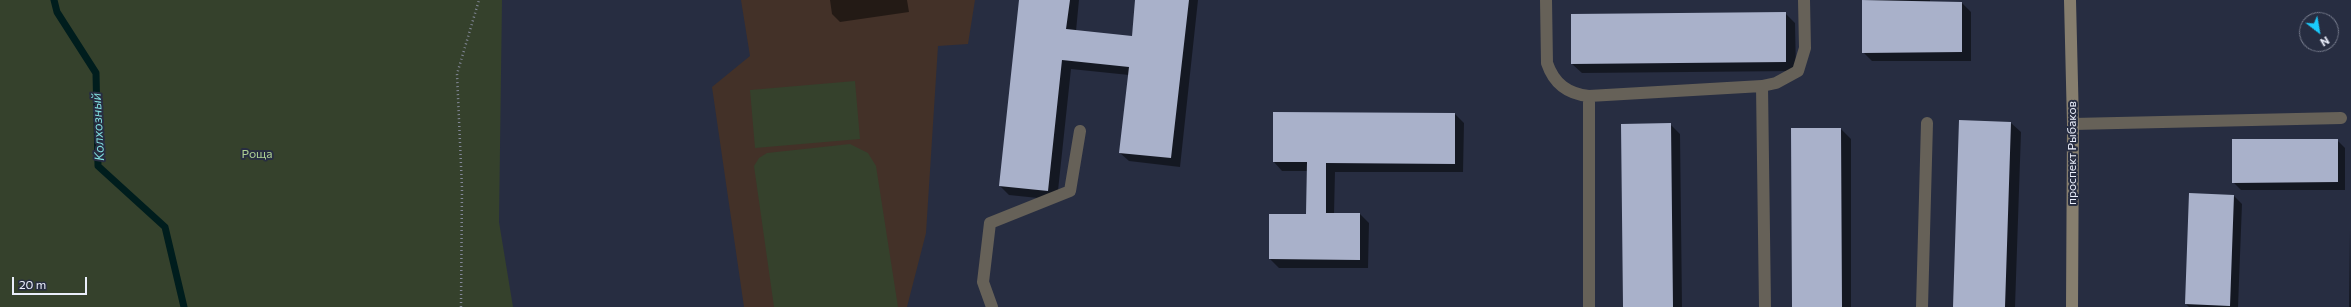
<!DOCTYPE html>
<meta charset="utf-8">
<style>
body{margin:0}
#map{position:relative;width:2351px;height:307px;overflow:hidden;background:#272d41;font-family:Commissioner,sans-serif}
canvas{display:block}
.north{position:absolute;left:2299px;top:12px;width:40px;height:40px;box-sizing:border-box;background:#272d41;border:1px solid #757a8b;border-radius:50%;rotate:149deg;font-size:11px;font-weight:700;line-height:16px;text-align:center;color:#eaeefb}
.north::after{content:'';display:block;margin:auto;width:14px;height:18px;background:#1acafc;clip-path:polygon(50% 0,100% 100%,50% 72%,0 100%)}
.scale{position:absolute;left:12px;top:277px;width:75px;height:18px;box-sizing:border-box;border:2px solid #eaeefb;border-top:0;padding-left:5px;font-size:12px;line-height:14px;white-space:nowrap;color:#eaeefb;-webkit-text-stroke:3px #272d41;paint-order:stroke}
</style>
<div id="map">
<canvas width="2351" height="307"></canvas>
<div class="north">N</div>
<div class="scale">20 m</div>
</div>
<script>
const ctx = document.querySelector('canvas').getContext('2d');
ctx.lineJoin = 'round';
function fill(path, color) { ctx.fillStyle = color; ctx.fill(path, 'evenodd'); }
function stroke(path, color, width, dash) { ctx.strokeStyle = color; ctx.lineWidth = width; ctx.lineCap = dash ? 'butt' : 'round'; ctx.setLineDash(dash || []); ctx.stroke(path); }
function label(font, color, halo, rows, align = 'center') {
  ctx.font = font + ' Commissioner,sans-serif'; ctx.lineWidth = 4; ctx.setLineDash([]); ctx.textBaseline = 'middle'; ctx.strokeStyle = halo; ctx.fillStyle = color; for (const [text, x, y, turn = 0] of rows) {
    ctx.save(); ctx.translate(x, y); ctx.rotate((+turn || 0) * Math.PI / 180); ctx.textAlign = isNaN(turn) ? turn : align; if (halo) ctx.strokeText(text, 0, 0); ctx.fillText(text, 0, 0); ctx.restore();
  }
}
const education = new Path2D(`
 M 741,0 L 975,0 L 968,44 L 938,46 L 926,233 L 907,307 L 744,307 L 712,87 L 750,56 Z`);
const green = new Path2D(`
 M 0,0 L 502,0 L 499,222 L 513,307 L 0,307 Z
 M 855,81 L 860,139 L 755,148 L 750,90 Z
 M 850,144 L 868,153 L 876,166 L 898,307 L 774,307 L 754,166 L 759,158 L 767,153 Z`);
const shadow = new Path2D(`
 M 830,0 L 907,0 L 909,12 L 840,22 L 832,14 Z
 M 1020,0 L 1079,0 L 1076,31 L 1132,37 L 1136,0 L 1198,0 L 1180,167 L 1129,161 L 1120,153 L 1129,75 L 1071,69 L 1057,200 L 1009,195 L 1000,186 Z
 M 1863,0 L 1930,0 L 1930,4 L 1962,3 L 1971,12 L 1971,61 L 1872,61 L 1863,52 Z
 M 1785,13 L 1795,23 L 1796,71 L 1582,73 L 1572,64 Z
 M 1274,113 L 1455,114 L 1464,123 L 1463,172 L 1335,172 L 1334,214 L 1360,214 L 1369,223 L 1368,268 L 1279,268 L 1270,259 L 1307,215 L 1308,171 L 1282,171 L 1274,162 Z
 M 1960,121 L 2011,123 L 2021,132 L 2015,307 L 1954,307 Z
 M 1670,124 L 1680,134 L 1682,307 L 1624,307 Z
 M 1841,129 L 1851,139 L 1851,307 L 1793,307 Z
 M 2337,140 L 2345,148 L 2345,190 L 2241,190 L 2233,182 Z
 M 2234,196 L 2242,204 L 2238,307 L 2189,307 L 2186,304 Z
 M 2350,230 L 2351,307 L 2349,307 Z`);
const stream = new Path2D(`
 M 54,0 L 57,12 L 96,73 L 98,166 L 165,227 L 184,307`);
const building = new Path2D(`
 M 1019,0 L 1070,0 L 1066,29 L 1132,36 L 1135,0 L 1189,0 L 1171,158 L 1119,153 L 1129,67 L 1062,60 L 1048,191 L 999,186 Z
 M 1862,0 L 1962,2 L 1962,52 L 1862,53 Z
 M 1786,12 L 1786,62 L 1571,64 L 1571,14 Z
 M 1273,112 L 1455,113 L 1455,164 L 1326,163 L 1326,213 L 1360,213 L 1360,260 L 1269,259 L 1269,214 L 1306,214 L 1307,162 L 1273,162 Z
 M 1959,120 L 2011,122 L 2005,307 L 1953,307 Z
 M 1671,123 L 1673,307 L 1623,307 L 1621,124 Z
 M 1791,128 L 1841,128 L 1842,307 L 1792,307 Z
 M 2232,139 L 2338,139 L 2338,182 L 2232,183 Z
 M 2189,193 L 2234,195 L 2230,306 L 2185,304 Z`);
const path = new Path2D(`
 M 461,307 L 462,188 L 457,74 L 479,0`);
const lane = new Path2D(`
 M 1546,0 L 1547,63 C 1554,84 1568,94 1589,96 L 1589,307
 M 1762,86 L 1776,83 L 1798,71 L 1805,48 L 1804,0
 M 1589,96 L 1762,86 L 1765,307
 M 2073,124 L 2341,118
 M 992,307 L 983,282 L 990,223 L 1070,191 L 1080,131
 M 1922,307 L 1927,123`);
const secondary = new Path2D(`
 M 2070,0 L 2073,124 L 2072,307`);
const streetNames = [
 ["проспект Рыбаков",2072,153,-90]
];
const parkNames = [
 ["Роща",257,154]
];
const waterNames = [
 ["Колхозный",98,127,-93]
];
fill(education, '#433128');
fill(green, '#35412c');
fill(shadow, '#0007');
stroke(stream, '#001d1d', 7);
fill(building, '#a9b1ca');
stroke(path, '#838898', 2.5, [1, 3]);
stroke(lane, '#666158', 12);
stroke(secondary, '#867e6e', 12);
label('12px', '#eaeefb', '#272d41', streetNames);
label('12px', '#aed094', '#272d41', parkNames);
label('italic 13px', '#7fdcdc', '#272d41', waterNames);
</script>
